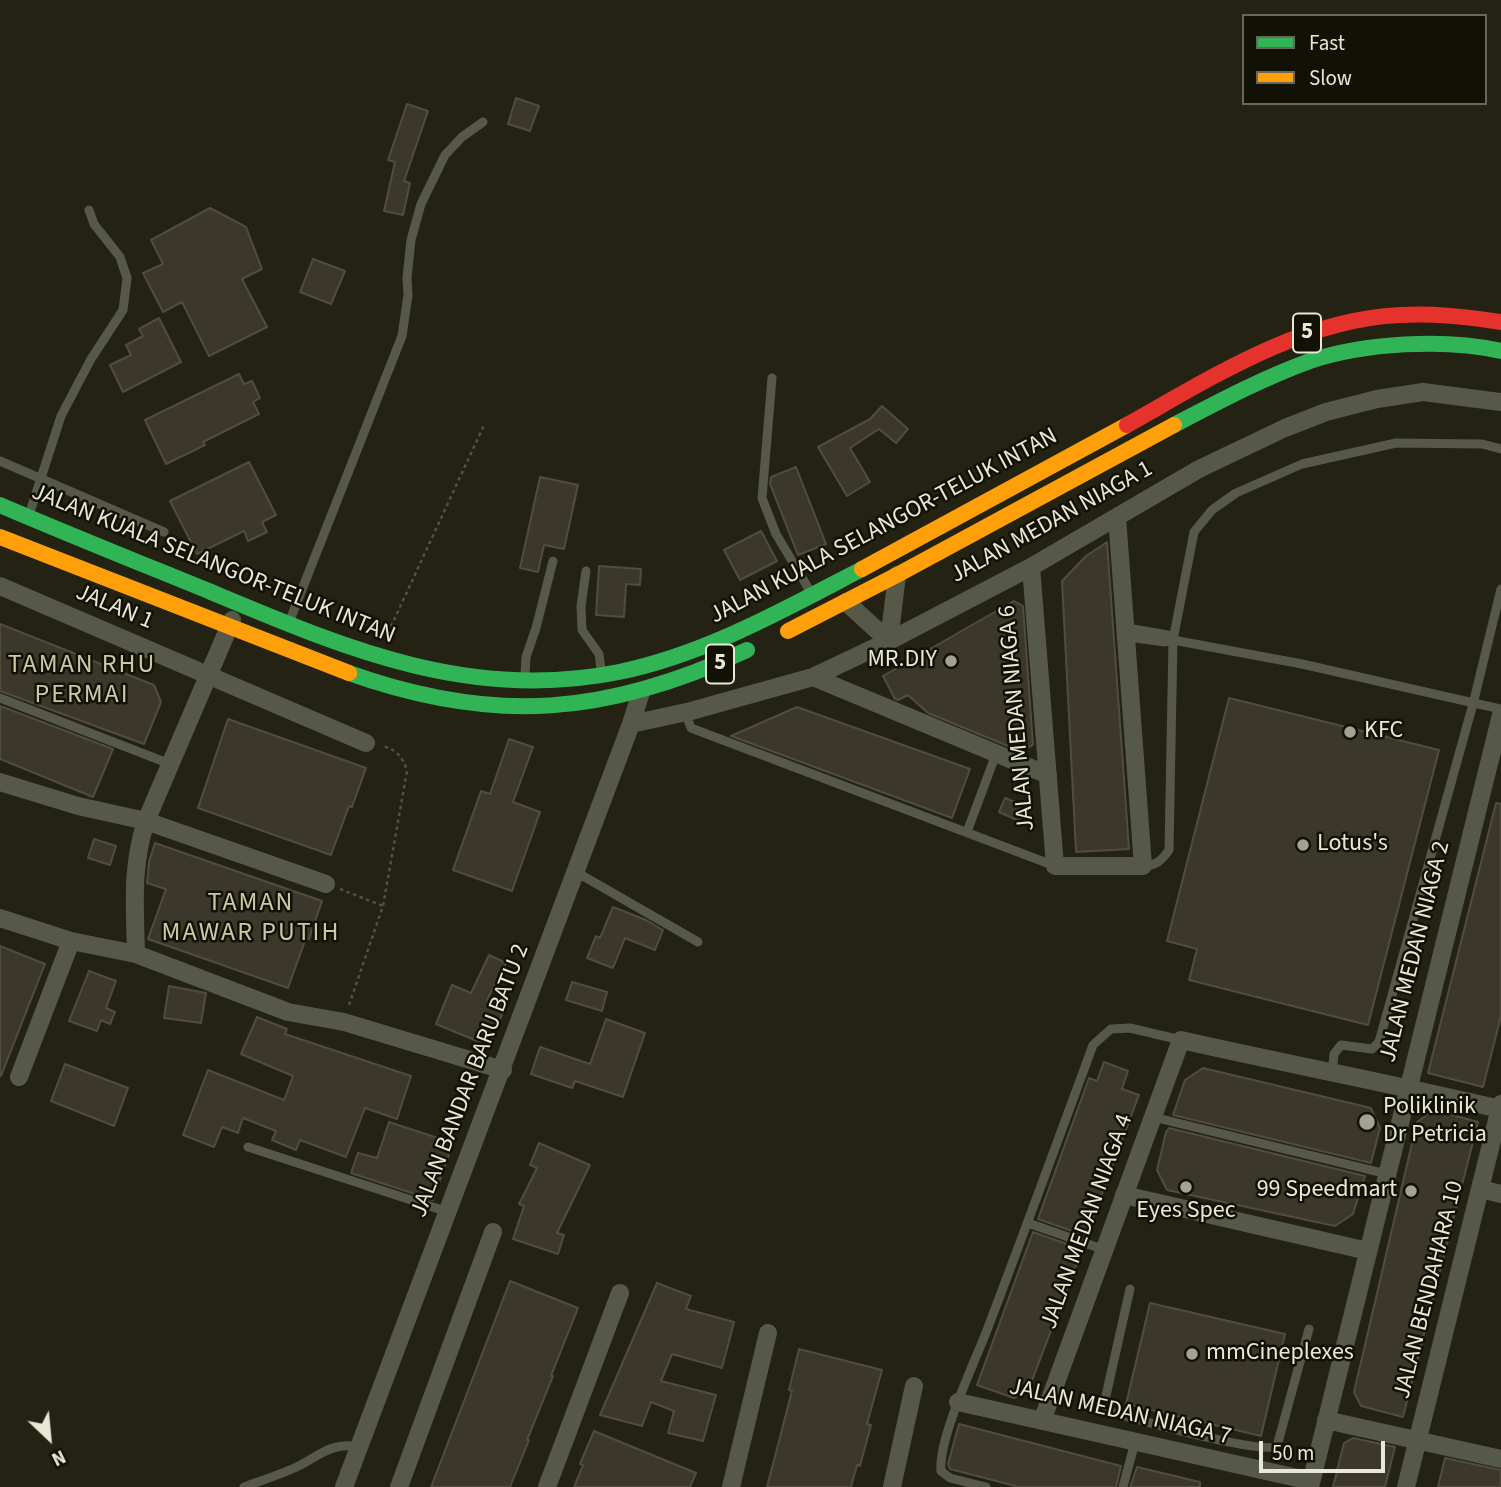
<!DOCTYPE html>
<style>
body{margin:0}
#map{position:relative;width:1501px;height:1487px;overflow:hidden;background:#242212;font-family:"Source Sans 3",sans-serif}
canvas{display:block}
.legend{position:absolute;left:1242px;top:14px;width:245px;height:91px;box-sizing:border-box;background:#121105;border:2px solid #686759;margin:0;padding:9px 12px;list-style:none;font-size:21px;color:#e9e7d6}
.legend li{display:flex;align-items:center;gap:14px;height:35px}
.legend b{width:35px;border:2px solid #686759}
.north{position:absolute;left:14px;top:1403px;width:70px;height:70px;-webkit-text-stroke:5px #121105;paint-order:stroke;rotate:154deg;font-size:19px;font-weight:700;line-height:28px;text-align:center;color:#e9e7d6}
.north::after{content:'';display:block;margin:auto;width:24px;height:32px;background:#e9e7d6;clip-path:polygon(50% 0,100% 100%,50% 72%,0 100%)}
.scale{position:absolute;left:1259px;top:1441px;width:126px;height:32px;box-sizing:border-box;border:4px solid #e9e7d6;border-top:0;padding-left:9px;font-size:21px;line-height:24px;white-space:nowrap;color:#e9e7d6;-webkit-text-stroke:5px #121105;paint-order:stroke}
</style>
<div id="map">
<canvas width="1501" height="1487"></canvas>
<ul class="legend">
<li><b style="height:9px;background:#30b455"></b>Fast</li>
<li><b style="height:9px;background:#ff9f0a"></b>Slow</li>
</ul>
<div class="north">N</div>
<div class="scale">50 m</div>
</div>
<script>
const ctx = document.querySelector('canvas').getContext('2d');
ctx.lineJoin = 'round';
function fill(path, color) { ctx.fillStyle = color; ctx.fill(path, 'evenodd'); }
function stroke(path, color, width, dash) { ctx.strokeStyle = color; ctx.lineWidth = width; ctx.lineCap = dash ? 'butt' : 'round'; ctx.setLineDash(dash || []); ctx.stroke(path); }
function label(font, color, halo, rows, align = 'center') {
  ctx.font = font + ' "Source Sans 3",sans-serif'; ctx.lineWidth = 5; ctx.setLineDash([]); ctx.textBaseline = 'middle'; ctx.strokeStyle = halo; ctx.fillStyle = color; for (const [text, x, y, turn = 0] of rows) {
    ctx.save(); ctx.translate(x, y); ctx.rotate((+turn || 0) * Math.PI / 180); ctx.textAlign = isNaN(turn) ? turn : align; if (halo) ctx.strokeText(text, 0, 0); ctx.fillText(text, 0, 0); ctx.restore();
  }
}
const building = new Path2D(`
 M 516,98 L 539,106 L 530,131 L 508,124 Z
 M 407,104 L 428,111 L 404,181 L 410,183 L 403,215 L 384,211 L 395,162 L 388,160 Z
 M 210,208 L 246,227 L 262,269 L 242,279 L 267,327 L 209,356 L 182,302 L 163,312 L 143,273 L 163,264 L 151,240 Z
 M 313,259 L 345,271 L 331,304 L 300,292 Z
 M 159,318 L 181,362 L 123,392 L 110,365 L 131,355 L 126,345 L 143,336 L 139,329 Z
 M 239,374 L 244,384 L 252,381 L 260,398 L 253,402 L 259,414 L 203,442 L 205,445 L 166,464 L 145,420 Z
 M 882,406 L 908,429 L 896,443 L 879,429 L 850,448 L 870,482 L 847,496 L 818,447 L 870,419 Z
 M 249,462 L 276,515 L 262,522 L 267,532 L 248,541 L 244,531 L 197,554 L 170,501 Z
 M 796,467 L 826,544 L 798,555 L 770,484 L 771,477 Z
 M 540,477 L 578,485 L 564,549 L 544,545 L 538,572 L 520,568 Z
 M 761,531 L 777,561 L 740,580 L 724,550 Z
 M 1107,542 L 1129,849 L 1076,852 L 1062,581 L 1086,556 Z
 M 599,566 L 641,569 L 640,585 L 626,584 L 624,617 L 596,615 Z
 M 1014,601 L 1023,606 L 1033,745 L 1020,751 L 928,713 L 908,695 L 898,700 L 895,699 L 883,676 Z
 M 0,624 L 154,685 L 161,702 L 144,744 L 0,691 Z
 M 1229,698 L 1439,750 L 1368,1025 L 1189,980 L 1197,949 L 1167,941 Z
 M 0,706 L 113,749 L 93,797 L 0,759 Z
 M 797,707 L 970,769 L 952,818 L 731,736 Z
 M 228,719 L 366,768 L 352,807 L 349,806 L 331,855 L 198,808 Z
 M 509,739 L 533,747 L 513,802 L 540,812 L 512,891 L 453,870 L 481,791 L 490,794 Z
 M 1005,798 L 1025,806 L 1019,821 L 999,812 Z
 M 1496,803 L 1501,804 L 1501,1016 L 1483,1087 L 1428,1073 Z
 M 94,839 L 116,846 L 110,865 L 88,858 Z
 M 155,843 L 322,901 L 309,939 L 306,938 L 288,988 L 148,939 L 166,889 L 147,883 L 149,862 Z
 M 613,907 L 646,920 L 663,930 L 655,950 L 625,938 L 613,968 L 587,958 L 596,936 L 600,938 Z
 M 0,946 L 45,964 L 1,1076 L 0,1076 Z
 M 489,955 L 506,963 L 487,1000 L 505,1007 L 489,1046 L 436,1024 L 452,985 L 471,993 Z
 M 89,971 L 116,981 L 106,1008 L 115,1012 L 110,1024 L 101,1020 L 97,1031 L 69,1021 Z
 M 572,982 L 607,992 L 602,1011 L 566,1000 Z
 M 169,986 L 206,993 L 201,1023 L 164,1018 Z
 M 257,1017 L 287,1029 L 285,1034 L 411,1076 L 397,1119 L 365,1108 L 346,1157 L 300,1140 L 296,1150 L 272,1140 L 276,1131 L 243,1118 L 238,1133 L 222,1127 L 214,1147 L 183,1135 L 208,1070 L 284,1100 L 293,1076 L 241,1054 Z
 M 606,1019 L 645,1033 L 623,1097 L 575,1081 L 572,1088 L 531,1074 L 540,1047 L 590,1064 Z
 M 1104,1062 L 1128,1071 L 1122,1089 L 1139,1095 L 1086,1236 L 1038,1219 L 1089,1078 L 1097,1081 Z
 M 65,1064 L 128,1088 L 114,1126 L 51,1101 Z
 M 1203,1068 L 1371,1108 L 1380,1128 L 1371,1163 L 1173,1115 L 1185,1080 Z
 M 1434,1110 L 1478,1122 L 1403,1417 L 1361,1406 L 1354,1392 L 1417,1122 Z
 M 389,1122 L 453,1143 L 433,1200 L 351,1173 L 358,1153 L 377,1158 Z
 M 1169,1128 L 1365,1176 L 1353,1214 L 1335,1226 L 1167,1190 L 1157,1170 L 1166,1132 Z
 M 539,1143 L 590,1165 L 557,1233 L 564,1235 L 558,1254 L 513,1239 L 524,1206 L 519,1204 L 537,1168 L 530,1165 Z
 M 1033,1232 L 1081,1249 L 1081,1252 L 1028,1391 L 1014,1398 L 977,1385 Z
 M 510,1281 L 578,1308 L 551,1376 L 553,1376 L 527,1440 L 529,1440 L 510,1487 L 431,1487 Z
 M 657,1283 L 691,1296 L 686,1309 L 734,1322 L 722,1368 L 672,1354 L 661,1381 L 716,1395 L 703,1441 L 668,1433 L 674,1411 L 651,1402 L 642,1426 L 600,1415 Z
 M 1150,1303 L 1285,1334 L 1261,1436 L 1126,1404 Z
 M 799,1349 L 882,1370 L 867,1424 L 871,1425 L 860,1466 L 857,1465 L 851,1487 L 767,1487 L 792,1391 L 789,1390 Z
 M 959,1424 L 1121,1466 L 1116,1487 L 1019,1487 L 950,1469 L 948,1464 Z
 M 594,1431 L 696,1473 L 690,1487 L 574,1487 L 583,1465 L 580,1464 Z
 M 1353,1438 L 1395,1447 L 1385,1487 L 1333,1487 L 1344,1443 Z
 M 1445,1458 L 1501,1470 L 1501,1487 L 1438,1487 Z
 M 1137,1467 L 1200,1482 L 1200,1487 L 1130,1487 Z`);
const path = new Path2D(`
 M 388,633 L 485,423
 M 340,889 L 383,906
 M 349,1005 L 383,906 L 407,771 C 403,757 396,749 382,746`);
const lane = new Path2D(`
 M 772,378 L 762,498 L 776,534 L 810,591
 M 0,461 L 164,532
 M 30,512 L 61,416 L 91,359 L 123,310 L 127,278 L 120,257 L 94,224 L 89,210
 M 586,571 L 581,606 L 582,630 L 599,654 L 601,669
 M 290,620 L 402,336 L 408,295 L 407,278 L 411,240 L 421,204 L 445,155 L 462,137 L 483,122
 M 1127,628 L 1168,635 L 1173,640 L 1302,664 L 1501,709
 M 1128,637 L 1165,642 L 1173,640
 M 525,674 L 526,657 L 536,628 L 553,561
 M 0,698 L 170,764
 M 691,711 L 688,720 L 691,728 L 1055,866
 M 967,832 L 996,754
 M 1143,866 C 1156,866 1162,860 1169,850 L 1173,640 L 1194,532 L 1212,510 L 1236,493 L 1302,464 L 1396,443 L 1482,444 L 1501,449
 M 576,872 L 698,942
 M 1332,1074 L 1334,1054 L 1341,1045 L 1372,1049 L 1379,1042 L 1473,704 L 1501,589
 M 1153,1117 L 1387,1174
 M 248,1147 L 448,1212
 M 1028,1223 L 1105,1250
 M 1130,1289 L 1105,1400 L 1107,1411 C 1133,1418 1260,1455 1277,1446 L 1309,1329
 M 244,1487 C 260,1481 276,1476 292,1469 C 318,1458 329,1441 360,1447
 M 986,1487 L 950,1478 L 941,1471 C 938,1439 974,1364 987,1330 C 1023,1236 1058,1140 1093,1045 L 1111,1029 L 1130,1028 L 1181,1040
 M 1123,1487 L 1135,1442`);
const street = new Path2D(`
 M 1031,567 L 1055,866 L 1143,866 L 1117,517
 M 0,586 L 366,743
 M 846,602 L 889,641
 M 889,641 L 897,575
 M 813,677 L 1048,775
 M 631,724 L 691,711 L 813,677 L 889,641 L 1031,567 L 1199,469 L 1285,428 L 1326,412 L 1377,399 L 1423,392 L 1501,402
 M 0,782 L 78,806 L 146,821 L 326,884
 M 0,918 L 71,941 L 19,1077
 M 71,941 L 136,954 L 288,1012 L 344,1022 L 503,1070
 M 136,954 C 135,906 131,867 146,821 L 232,620
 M 1481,1189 L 1501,1194
 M 1124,1195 L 1368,1251
 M 958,1402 L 1311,1481
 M 1326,1420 L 1501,1459
 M 1042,1421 L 1181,1040 C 1287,1064 1394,1084 1500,1109
 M 344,1487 L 631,724 L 641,692
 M 399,1487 L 493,1232
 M 547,1487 L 620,1293
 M 731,1487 L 768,1333
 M 892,1487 L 914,1386
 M 1310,1487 L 1501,715
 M 1406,1487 L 1501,1104`);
const fast = new Path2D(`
 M 1174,425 C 1218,402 1263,378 1310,361 C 1364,343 1445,338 1501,351
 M 0,505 C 70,535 140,563 211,592 C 345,648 470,702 619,672 C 706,654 785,609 862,569
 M 349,673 C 495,725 608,715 747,650`);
const slow = new Path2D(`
 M 0,537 L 349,673
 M 862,569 L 1127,425
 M 788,631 L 897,575 L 1174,425`);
const jam = new Path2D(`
 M 1127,425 C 1211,378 1300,320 1399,315 C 1434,313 1467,317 1501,322`);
const markers = [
 [951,661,7,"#a4a291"],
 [1350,732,7,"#a4a291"],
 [1303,845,7,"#a4a291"],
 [1367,1122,9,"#a4a291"],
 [1186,1187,7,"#a4a291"],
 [1411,1191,7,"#a4a291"],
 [1192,1354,7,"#a4a291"]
];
const shields = [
 [1307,333,28],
 [720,664,28]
];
const shieldNames = [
 ["5",1307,333],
 ["5",720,664]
];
const streetNames = [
 ["JALAN MEDAN NIAGA 1",1052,523,-29],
 ["JALAN KUALA SELANGOR-TELUK INTAN",884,527,-28],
 ["JALAN KUALA SELANGOR-TELUK INTAN",213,565,22],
 ["JALAN 1",114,608,23],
 ["JALAN MEDAN NIAGA 6",1018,718,-95],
 ["JALAN MEDAN NIAGA 2",1416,952,-76],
 ["JALAN BANDAR BARU BATU 2",471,1081,-69],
 ["JALAN MEDAN NIAGA 4",1088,1222,-70],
 ["JALAN BENDAHARA 10",1430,1290,-76],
 ["JALAN MEDAN NIAGA 7",1120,1413,13]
];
const poiNames = [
 ["MR.DIY",937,661,"right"],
 ["KFC",1364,732],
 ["Lotus's",1317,845],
 ["Poliklinik",1383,1108],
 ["Dr Petricia",1383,1136],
 ["99 Speedmart",1397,1191,"right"],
 ["Eyes Spec",1186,1212,"center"],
 ["mmCineplexes",1206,1354]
];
const neighbourhoodNames = [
 ["TAMAN RHU",82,666],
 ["PERMAI",82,696],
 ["TAMAN",251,904],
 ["MAWAR PUTIH",251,934]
];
fill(building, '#3b382b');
stroke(building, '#514c40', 2);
stroke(path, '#505243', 2.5, [3.5, 3.5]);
stroke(lane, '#565948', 9);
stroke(street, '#565948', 18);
stroke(fast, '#30b455', 16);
stroke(slow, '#ff9f0a', 16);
stroke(jam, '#e5322d', 16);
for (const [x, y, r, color] of markers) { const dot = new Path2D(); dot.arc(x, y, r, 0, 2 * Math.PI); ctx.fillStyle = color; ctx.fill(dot); stroke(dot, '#121105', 2.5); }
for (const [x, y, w] of shields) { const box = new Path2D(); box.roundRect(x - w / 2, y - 19.5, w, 39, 5); ctx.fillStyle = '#121105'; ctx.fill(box); stroke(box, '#e9e7d6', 2); }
label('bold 23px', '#e9e7d6', null, shieldNames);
label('24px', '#e9e7d6', '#121105', streetNames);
label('24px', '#e9e7d6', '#121105', poiNames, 'left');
ctx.letterSpacing = '2px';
label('26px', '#ccc8a6', '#121105', neighbourhoodNames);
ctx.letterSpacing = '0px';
</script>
